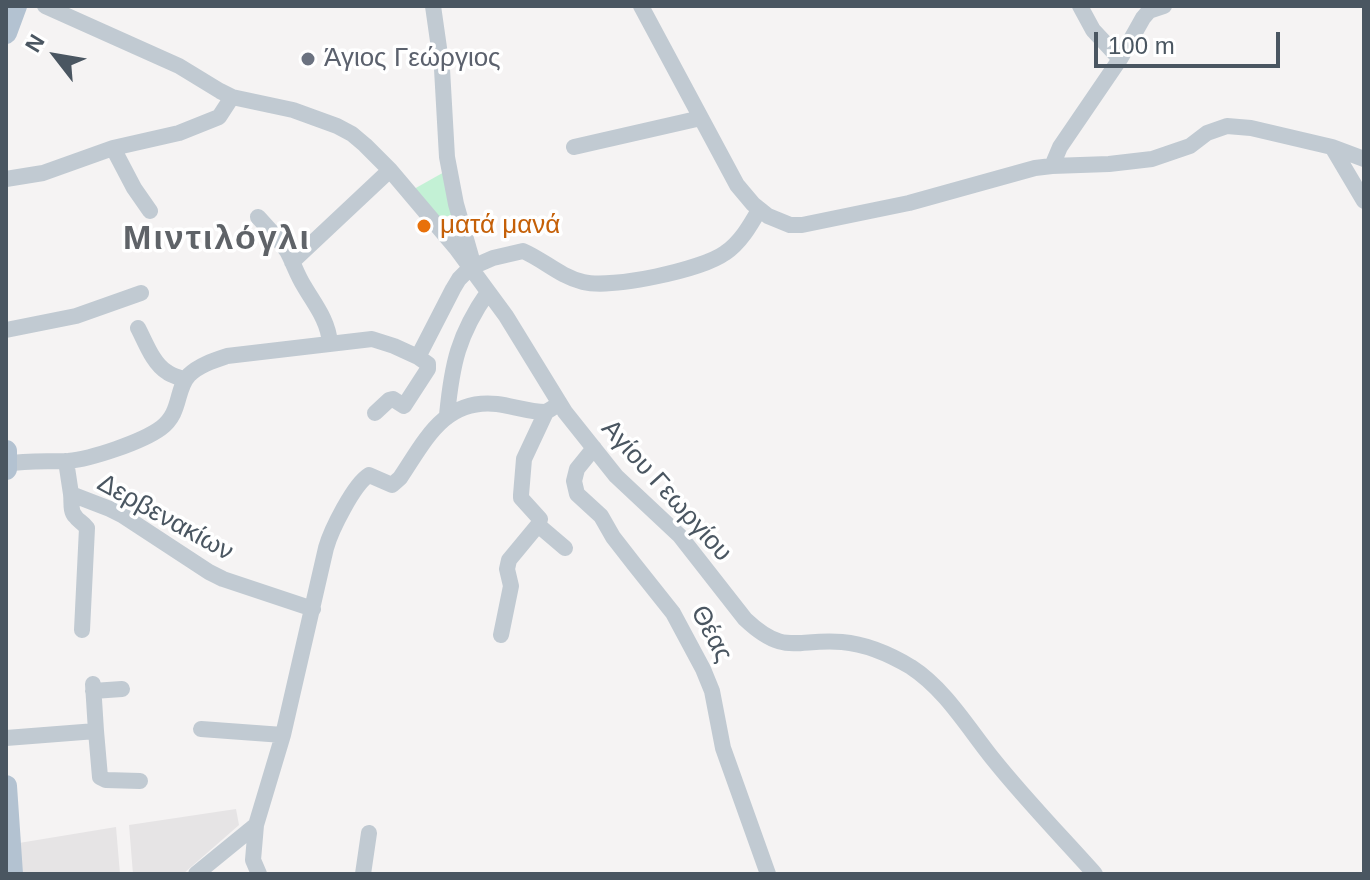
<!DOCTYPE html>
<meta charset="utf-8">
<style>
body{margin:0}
#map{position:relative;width:1370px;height:880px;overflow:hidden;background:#f5f3f3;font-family:Arial,sans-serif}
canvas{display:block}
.frame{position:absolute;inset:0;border:8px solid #4a5661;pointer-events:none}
.north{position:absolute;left:16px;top:16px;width:80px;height:80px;-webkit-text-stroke:6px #fff;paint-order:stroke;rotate:301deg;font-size:22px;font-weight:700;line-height:32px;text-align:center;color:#4a5661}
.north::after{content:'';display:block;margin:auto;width:28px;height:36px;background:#4a5661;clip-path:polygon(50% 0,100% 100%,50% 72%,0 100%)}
.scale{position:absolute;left:1094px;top:32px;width:186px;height:36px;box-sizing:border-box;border:4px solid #4a5661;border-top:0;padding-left:10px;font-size:24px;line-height:28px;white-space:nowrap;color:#4a5661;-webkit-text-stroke:6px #fff;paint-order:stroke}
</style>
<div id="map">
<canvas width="1370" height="880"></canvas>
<div class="frame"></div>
<div class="north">N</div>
<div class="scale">100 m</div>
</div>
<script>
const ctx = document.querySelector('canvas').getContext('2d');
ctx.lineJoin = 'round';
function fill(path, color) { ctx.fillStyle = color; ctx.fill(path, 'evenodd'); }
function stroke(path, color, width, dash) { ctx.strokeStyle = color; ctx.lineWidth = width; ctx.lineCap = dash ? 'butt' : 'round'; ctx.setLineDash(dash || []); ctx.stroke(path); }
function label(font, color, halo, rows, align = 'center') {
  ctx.font = font + ' Arial,sans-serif'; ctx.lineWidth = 7; ctx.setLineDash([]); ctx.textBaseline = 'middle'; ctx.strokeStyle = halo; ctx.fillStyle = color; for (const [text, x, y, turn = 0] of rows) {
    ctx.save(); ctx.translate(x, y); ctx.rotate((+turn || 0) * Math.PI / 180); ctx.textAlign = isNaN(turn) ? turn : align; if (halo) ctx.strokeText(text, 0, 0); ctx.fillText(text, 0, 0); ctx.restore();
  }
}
const education = new Path2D(`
 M 236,809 L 239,825 L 183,874 L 133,874 L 129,825 Z
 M 116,827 L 120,874 L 21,874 L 19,843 Z`);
const green = new Path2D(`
 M 446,171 L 456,213 L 440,219 L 414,189 Z`);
const minor = new Path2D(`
 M 45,6 L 179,66 L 220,91 L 232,97 L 293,110 L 337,126 L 352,134 L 365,145 L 390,170 L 456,248 L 506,316 L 565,412 L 616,476 L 680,536 L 745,619 C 785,657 797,638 842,642 C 866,644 891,655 911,667 C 945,689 968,728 993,759 C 1025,799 1061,836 1095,874
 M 433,6 L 442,69 L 447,157 L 456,204 L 472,260 L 471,266
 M 641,6 L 737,185 L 753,204 L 768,216 L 790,225 L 802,225 L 909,203 L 1035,168 L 1052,166 L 1109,164 L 1152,159 L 1190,146 L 1207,133 L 1227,126 L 1251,128 L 1332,147 L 1364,159
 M 1080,6 L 1093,30 L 1120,59
 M 574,147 L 701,118
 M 1332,147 L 1364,201
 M 113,148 L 134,188 L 150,211
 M 1052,166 L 1060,147 L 1120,59 L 1143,18 L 1149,11 L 1164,6
 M 6,179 L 43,173 L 113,148 L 179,133 L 219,117 L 232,97
 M 258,217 C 268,228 279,239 287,251 C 293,262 297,275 304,286 C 315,305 328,320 330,343
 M 292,262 L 390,170
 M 138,328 C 145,341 153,364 167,372 C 172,376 179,377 185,380
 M 6,330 L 76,316 L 141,293
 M 546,412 L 524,459 L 521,495 L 521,498 L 540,519 L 538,525 L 565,548
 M 375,413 L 389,400 L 393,399 L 404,406 L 428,369 L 428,364 L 418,357 L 453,289 L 459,279 L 470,268 L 493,258 L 523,251 C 544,260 559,276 583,282 C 612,289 701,270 725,253 C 740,243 750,226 759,210
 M 447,415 C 452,364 458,335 488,292
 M 594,448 L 577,469 L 574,481 L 577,494 L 601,516 L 613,537 L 634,564 L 673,613 L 703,669 L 712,691 L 723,748 L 768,874
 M 66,461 L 71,494 L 110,509 L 122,515 L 209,572 L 223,579 L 313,609
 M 7,464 C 27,460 47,462 68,461 C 91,459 142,442 161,428 C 182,412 175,390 189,375 C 199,365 215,360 227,356 L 372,339 L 394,346 L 418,357
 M 71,494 C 72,501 70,511 75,516 C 78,521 83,522 87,528 L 82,630
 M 501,635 L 511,586 L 507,569 L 509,560 L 538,525
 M 93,684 L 96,731
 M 93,691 L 122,689
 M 201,729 L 283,735
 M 6,738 L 96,731 L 100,777 L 106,780 L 140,781
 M 196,874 L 256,825
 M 259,874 L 253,860 L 256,825 L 283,735 L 326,548 C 331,530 354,484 369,475 L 392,485 L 400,478 C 425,441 444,398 497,404 C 513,406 529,412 546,412 L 559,404
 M 363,874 L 369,833`);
const major = new Path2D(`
 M 6,33 L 16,6
 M 6,451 L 6,469
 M 6,786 L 12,874`);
const markers = [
 [308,59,8,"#6b7280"],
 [424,226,8,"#e8710a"]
];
const worshipNames = [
 ["Άγιος Γεώργιος",324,59]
];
const foodNames = [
 ["ματά μανά",440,226]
];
const streetNames = [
 ["Αγίου Γεωργίου",666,491,48],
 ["Δερβενακίων",165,518,29],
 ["Θέας",711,634,62]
];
const districtNames = [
 ["Μιντιλόγλι",217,240]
];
fill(education, '#e6e4e5');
fill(green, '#c3f1d5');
stroke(minor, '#c1cad2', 16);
stroke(major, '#b3c2d1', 22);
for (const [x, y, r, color] of markers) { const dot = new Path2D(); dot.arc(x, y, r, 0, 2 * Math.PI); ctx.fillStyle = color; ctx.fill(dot); stroke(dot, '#fff', 3); }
label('26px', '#5b616d', '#fff', worshipNames, 'left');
label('26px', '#c56008', '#fff', foodNames, 'left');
label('26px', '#4a5661', '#fff', streetNames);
ctx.letterSpacing = '2px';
label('bold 34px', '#5f6368', '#fff', districtNames);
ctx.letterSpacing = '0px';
</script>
